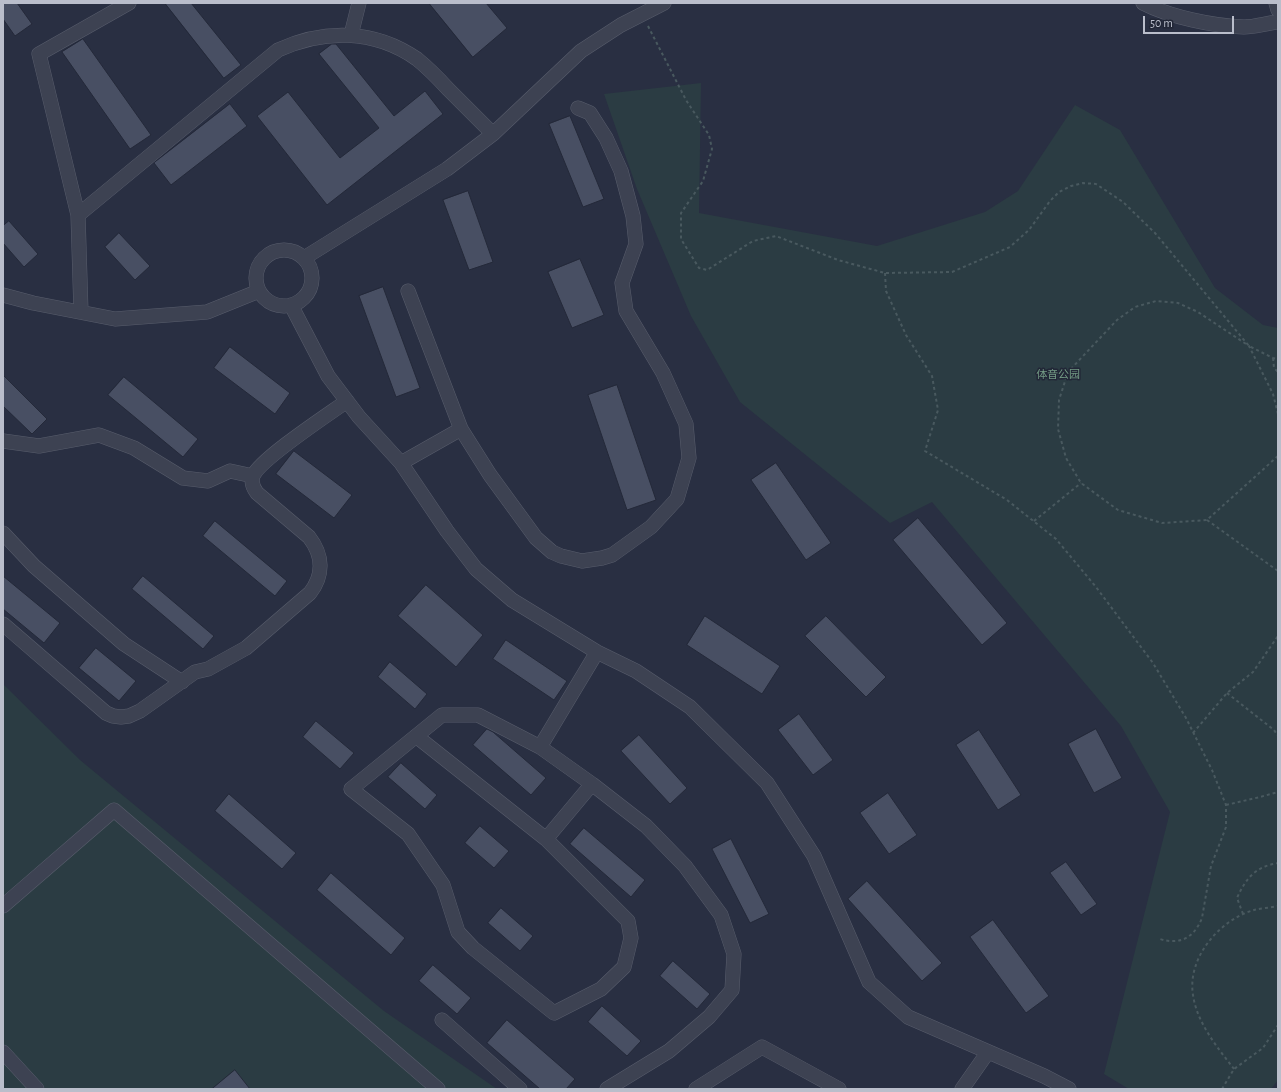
<!DOCTYPE html>
<meta charset="utf-8">
<style>
body{margin:0}
#map{position:relative;width:1281px;height:1092px;overflow:hidden;background:#292f42;font-family:"Alegreya Sans",sans-serif}
canvas{display:block}
.frame{position:absolute;inset:0;border:4px solid #babecb;pointer-events:none}
.scale{position:absolute;left:1143px;top:16px;width:91px;height:18px;box-sizing:border-box;border:2px solid #babecb;border-top:0;padding-left:5px;font-size:12px;line-height:14px;white-space:nowrap;color:#babecb;-webkit-text-stroke:3px #222737;paint-order:stroke}
</style>
<div id="map">
<canvas width="1281" height="1092"></canvas>
<div class="frame"></div>
<div class="scale">50 m</div>
</div>
<script>
const ctx = document.querySelector('canvas').getContext('2d');
ctx.lineJoin = 'round';
function fill(path, color) { ctx.fillStyle = color; ctx.fill(path, 'evenodd'); }
function stroke(path, color, width, dash) { ctx.strokeStyle = color; ctx.lineWidth = width; ctx.lineCap = dash ? 'butt' : 'round'; ctx.setLineDash(dash || []); ctx.stroke(path); }
function label(font, color, halo, rows, align = 'center') {
  ctx.font = font + ' "Alegreya Sans","Noto Sans SC",sans-serif'; ctx.lineWidth = 3; ctx.setLineDash([]); ctx.textBaseline = 'middle'; ctx.strokeStyle = halo; ctx.fillStyle = color; for (const [text, x, y, turn = 0] of rows) {
    ctx.save(); ctx.translate(x, y); ctx.rotate((+turn || 0) * Math.PI / 180); ctx.textAlign = isNaN(turn) ? turn : align; if (halo) ctx.strokeText(text, 0, 0); ctx.fillText(text, 0, 0); ctx.restore();
  }
}
const green = new Path2D(`
 M 701,83 L 699,213 L 877,246 L 985,212 L 1018,191 L 1075,105 L 1120,130 L 1215,288 L 1263,325 L 1278,328 L 1278,1080 L 1271,1089 L 1129,1089 L 1104,1074 L 1170,812 L 1121,726 L 932,502 L 890,523 L 740,402 L 691,316 L 637,189 L 604,94 Z
 M 3,684 L 80,760 L 384,1011 L 497,1089 L 3,1089 Z`);
const building = new Path2D(`
 M 3,3 L 17,3 L 32,24 L 15,36 L 3,19 Z
 M 165,3 L 191,3 L 241,65 L 224,78 Z
 M 429,3 L 486,3 L 507,28 L 473,57 Z
 M 83,39 L 151,135 L 130,149 L 62,52 Z
 M 332,44 L 336,44 L 394,116 L 425,91 L 443,114 L 327,205 L 257,116 L 288,92 L 340,158 L 379,128 L 319,54 Z
 M 230,104 L 247,126 L 171,185 L 154,163 Z
 M 570,116 L 604,199 L 583,207 L 549,124 Z
 M 468,191 L 493,262 L 469,270 L 443,200 Z
 M 9,221 L 38,254 L 24,267 L 3,243 L 3,226 Z
 M 119,233 L 150,266 L 135,280 L 105,247 Z
 M 580,259 L 604,315 L 572,328 L 548,272 Z
 M 383,287 L 420,388 L 396,397 L 359,296 Z
 M 230,347 L 290,393 L 275,414 L 214,368 Z
 M 3,375 L 47,419 L 32,434 L 3,406 Z
 M 124,377 L 198,439 L 183,457 L 108,395 Z
 M 617,385 L 656,500 L 627,510 L 588,395 Z
 M 294,451 L 352,495 L 334,518 L 276,474 Z
 M 776,463 L 831,543 L 806,560 L 751,480 Z
 M 918,518 L 1007,623 L 982,645 L 893,540 Z
 M 215,521 L 287,581 L 275,596 L 203,536 Z
 M 3,576 L 60,623 L 44,643 L 3,609 Z
 M 143,576 L 214,636 L 203,649 L 132,589 Z
 M 426,585 L 483,635 L 456,667 L 398,616 Z
 M 705,616 L 780,666 L 762,694 L 687,645 Z
 M 826,616 L 886,677 L 866,697 L 805,636 Z
 M 506,640 L 567,681 L 554,700 L 493,659 Z
 M 96,648 L 136,681 L 119,701 L 79,668 Z
 M 390,662 L 427,694 L 415,709 L 378,677 Z
 M 799,714 L 833,760 L 813,775 L 778,730 Z
 M 316,721 L 354,753 L 340,769 L 303,737 Z
 M 487,729 L 493,732 L 546,778 L 531,795 L 473,745 Z
 M 1096,729 L 1122,778 L 1094,793 L 1068,744 Z
 M 979,730 L 1021,795 L 998,810 L 956,745 Z
 M 639,735 L 687,788 L 670,804 L 621,751 Z
 M 401,763 L 437,795 L 425,809 L 388,777 Z
 M 888,793 L 917,835 L 889,854 L 860,813 Z
 M 229,794 L 296,853 L 282,869 L 215,811 Z
 M 480,826 L 509,851 L 494,868 L 465,843 Z
 M 584,828 L 645,880 L 631,897 L 570,844 Z
 M 731,839 L 769,914 L 750,923 L 712,849 Z
 M 1066,862 L 1097,904 L 1081,915 L 1050,873 Z
 M 331,873 L 405,938 L 391,955 L 317,890 Z
 M 867,881 L 942,963 L 922,981 L 848,899 Z
 M 501,908 L 533,936 L 520,951 L 488,923 Z
 M 993,920 L 1049,996 L 1026,1013 L 970,937 Z
 M 673,961 L 710,994 L 697,1009 L 660,976 Z
 M 433,965 L 471,998 L 457,1014 L 419,981 Z
 M 602,1006 L 641,1041 L 627,1056 L 588,1022 Z
 M 507,1020 L 575,1079 L 566,1089 L 540,1089 L 487,1043 Z
 M 235,1070 L 250,1089 L 212,1089 Z`);
const path = new Path2D(`
 M 648,26 L 686,100 L 709,135 L 712,149 L 703,181 L 681,213 L 681,239 L 699,268 L 707,270 L 753,241 L 776,236 L 838,260 L 885,273 L 952,272 L 1010,247 L 1029,230 L 1050,201 L 1059,192 L 1071,186 L 1083,183 L 1096,184 L 1123,202 L 1155,233 L 1249,346 L 1273,358 L 1278,359
 M 885,273 L 886,291 L 906,335 L 932,376 L 938,410 L 925,451 L 1007,500 L 1056,539 L 1096,587 L 1153,663 L 1186,718 L 1212,770 L 1226,805 L 1226,827 L 1211,866 L 1202,918 C 1194,938 1180,945 1160,939
 M 1273,358 L 1274,368 L 1278,372
 M 1278,414 L 1273,394 L 1249,346 L 1198,312 L 1178,303 L 1156,301 L 1135,307 L 1117,320 L 1068,372 L 1059,400 L 1058,429 L 1066,458 L 1081,483 L 1118,510 L 1162,523 L 1207,520 L 1278,456
 M 1207,520 L 1278,571
 M 1034,521 L 1081,483
 M 1227,693 L 1274,730 L 1278,736
 M 1193,733 L 1227,693 L 1253,672 L 1278,636
 M 1226,805 L 1260,797 L 1278,792
 M 1243,914 L 1237,898 C 1246,878 1255,867 1278,863
 M 1234,1069 C 1217,1047 1197,1023 1193,995 C 1187,958 1219,920 1254,910 C 1261,908 1270,908 1278,906
 M 1222,1089 L 1234,1069 L 1263,1048 L 1278,1025`);
const minor = new Path2D(`
 M 1143,3 C 1170,17 1213,26 1244,27 C 1255,27 1267,23 1278,22
 M 1276,3 L 1278,10
 M 351,35 L 359,3
 M 78,215 L 278,50 C 324,29 374,29 417,59 C 428,68 438,78 448,89 C 463,104 478,119 493,134
 M256 278a28 28 0 1 1 56 0a28 28 0 1 1-56 0Z
 M 304,258 L 447,169 L 493,134 L 581,51 L 621,25 L 664,3
 M 408,291 L 461,429
 M 3,295 L 33,303 L 115,319 L 207,312 L 259,291
 M 291,305 L 328,376 L 359,417 L 401,463 L 447,531 L 476,569 L 512,600 L 597,652 L 636,671 L 690,707 L 767,783 L 814,856 L 869,982 L 908,1017 L 1044,1076 L 1069,1089
 M 81,312 L 78,215 L 39,54 L 129,3
 M 3,441 L 39,446 L 99,435 L 134,448 L 183,478 L 208,481 L 230,471 L 253,476
 M 401,463 L 461,429 L 490,475 L 536,538 L 552,552 L 561,556 L 582,561 L 602,558 L 612,555 L 651,527 L 677,499 L 689,458 L 686,424 L 663,373 L 626,311 L 622,283 L 636,244 L 633,216 L 621,171 L 606,138 L 590,113 L 578,108
 M 3,533 L 34,566 L 124,644 L 182,682
 M 3,624 L 106,713 L 113,716 L 121,717 L 129,716 L 140,711 L 195,672 L 208,669 L 246,648 L 310,593 C 324,575 323,555 309,537 L 257,493 C 253,488 251,482 253,476 C 260,459 329,414 347,401
 M 416,736 L 546,839 L 628,921 L 631,938 L 624,967 L 601,989 L 554,1013 L 473,948 L 458,932 L 443,885 L 408,834 L 351,789 L 442,715 L 478,715 L 540,747 L 592,784 L 646,826 L 685,866 L 721,915 L 734,954 L 732,990 L 709,1017 L 669,1051 L 607,1089
 M 540,747 L 597,652
 M 546,839 L 592,784
 M 3,906 L 114,810 L 438,1089
 M 442,1020 L 520,1089
 M 3,1052 L 37,1089
 M 696,1089 L 762,1047 L 839,1089
 M 962,1089 L 988,1052`);
const parkNames = [
 ["体音公园",1058,375]
];
fill(green, '#2b3c43');
fill(building, '#484f63');
stroke(building, '#242939', 1);
stroke(minor, '#585d6c', 15);
stroke(path, '#49595f', 2, [3, 3]);
stroke(minor, '#3d4252', 14);
label('11px', '#739b84', '#222737', parkNames);
</script>
